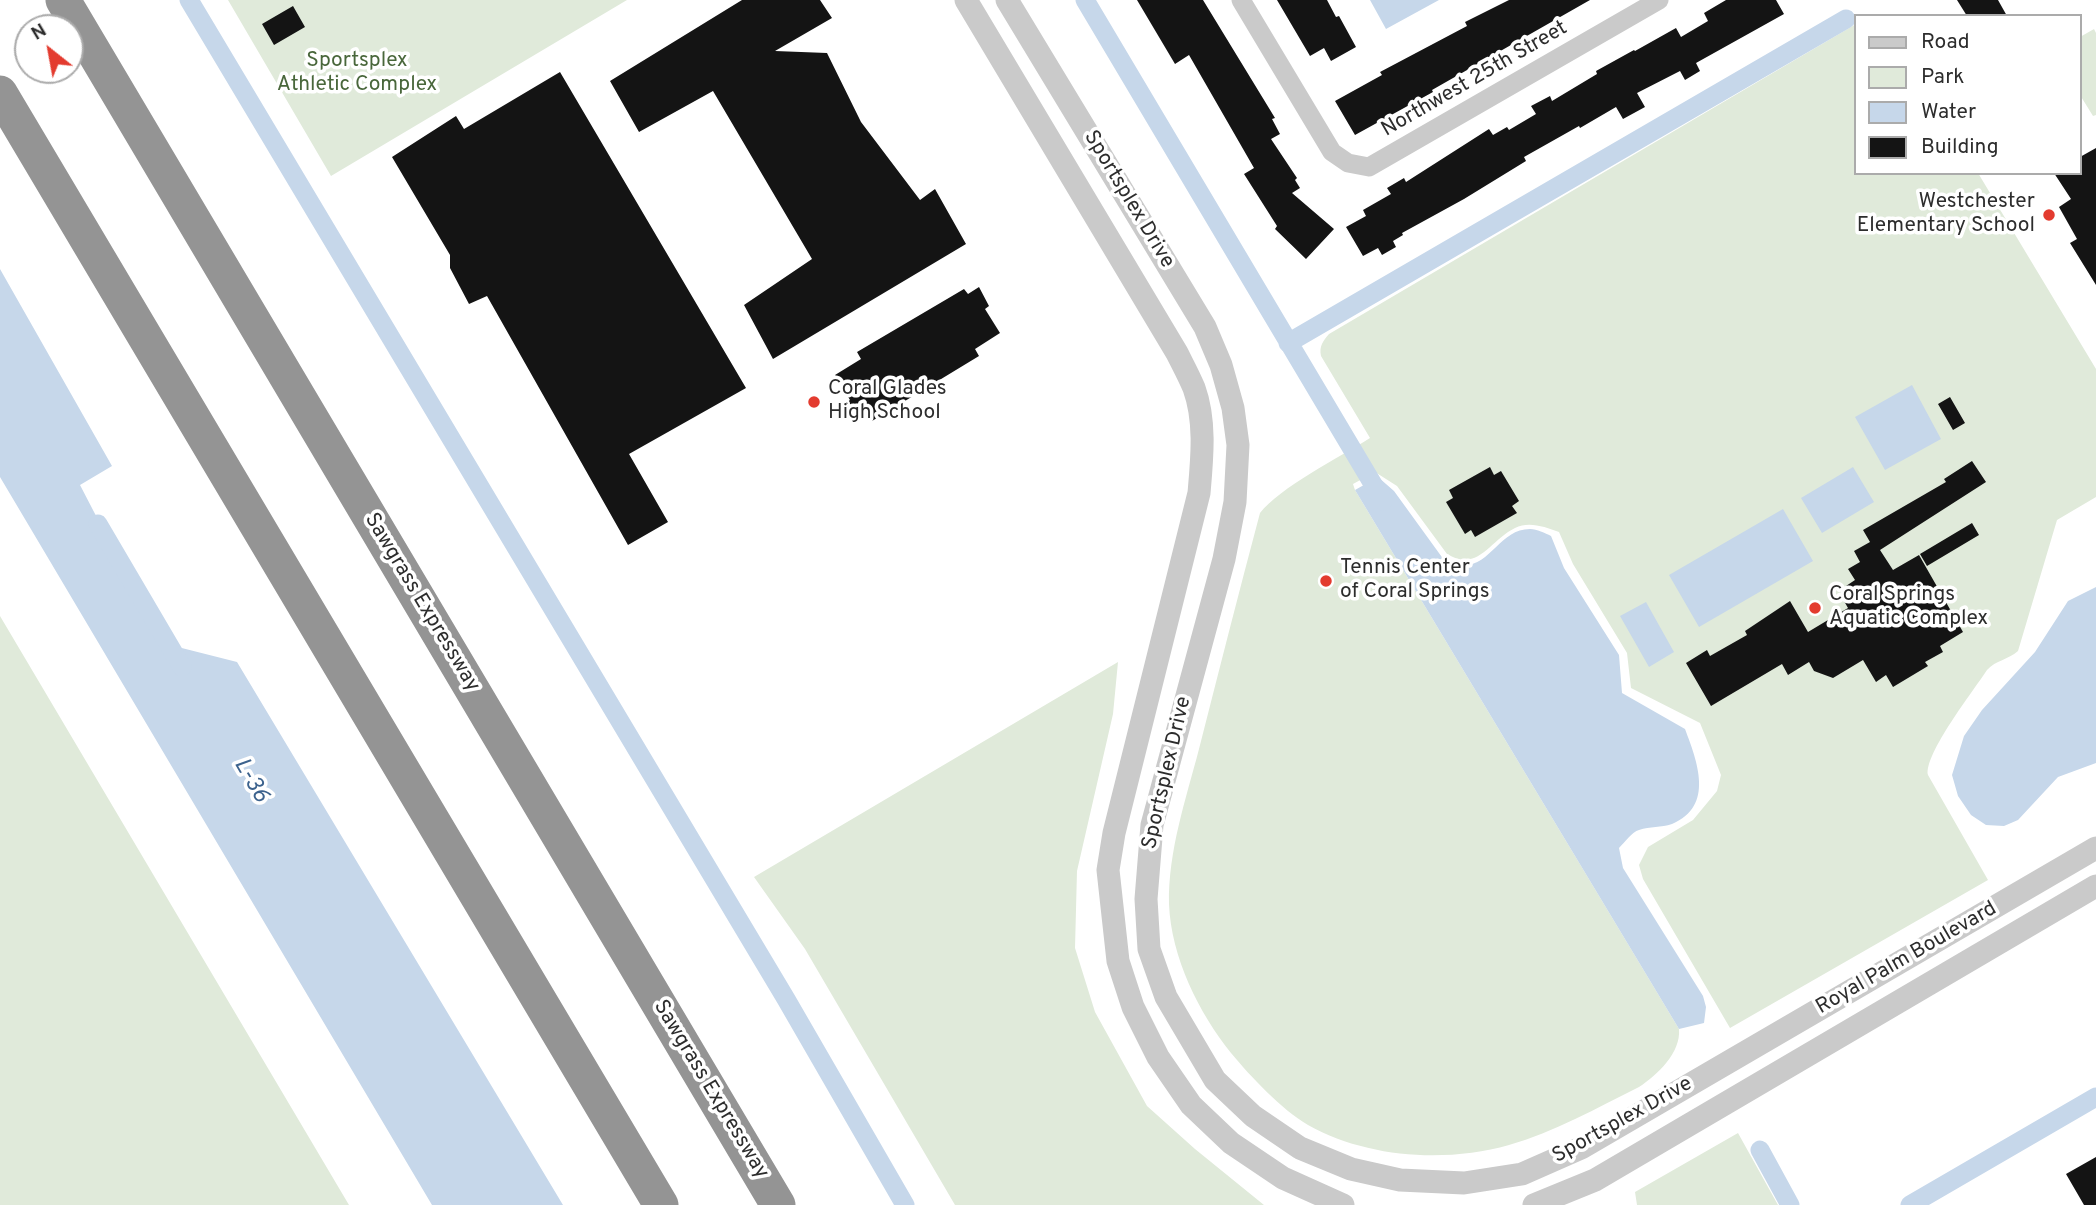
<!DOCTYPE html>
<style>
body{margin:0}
#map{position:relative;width:2096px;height:1205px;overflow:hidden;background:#fff;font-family:Overpass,sans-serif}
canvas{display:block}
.legend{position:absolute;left:1854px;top:14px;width:228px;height:161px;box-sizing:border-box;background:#fff;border:2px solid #ababab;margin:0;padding:9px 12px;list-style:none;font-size:21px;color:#2d2d2d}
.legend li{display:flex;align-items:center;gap:14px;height:35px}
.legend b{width:35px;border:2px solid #ababab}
.north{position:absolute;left:14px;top:14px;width:70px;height:70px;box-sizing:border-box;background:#fff;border:2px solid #ababab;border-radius:50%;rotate:329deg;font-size:19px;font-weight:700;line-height:28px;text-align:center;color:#2d2d2d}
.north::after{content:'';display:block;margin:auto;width:24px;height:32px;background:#e33b2f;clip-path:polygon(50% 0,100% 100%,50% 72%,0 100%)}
</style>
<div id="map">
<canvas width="2096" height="1205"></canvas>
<ul class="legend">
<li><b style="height:9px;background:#cacaca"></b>Road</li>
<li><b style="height:19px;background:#e0eada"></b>Park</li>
<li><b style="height:19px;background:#c6d7ea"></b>Water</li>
<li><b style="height:19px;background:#141414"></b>Building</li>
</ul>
<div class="north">N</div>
</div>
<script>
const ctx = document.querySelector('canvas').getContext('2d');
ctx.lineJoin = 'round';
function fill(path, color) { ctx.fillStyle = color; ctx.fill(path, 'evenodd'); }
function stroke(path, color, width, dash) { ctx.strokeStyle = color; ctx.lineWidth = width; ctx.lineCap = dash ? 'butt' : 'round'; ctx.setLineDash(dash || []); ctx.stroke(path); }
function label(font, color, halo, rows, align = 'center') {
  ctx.font = font + ' Overpass,sans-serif'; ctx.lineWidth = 7; ctx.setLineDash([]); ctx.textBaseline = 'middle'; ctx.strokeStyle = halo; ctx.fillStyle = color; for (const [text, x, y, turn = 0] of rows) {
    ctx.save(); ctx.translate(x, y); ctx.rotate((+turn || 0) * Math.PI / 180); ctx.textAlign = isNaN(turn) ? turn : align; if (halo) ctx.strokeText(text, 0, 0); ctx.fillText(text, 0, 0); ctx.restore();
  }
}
const green = new Path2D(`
 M 228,0 L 627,0 L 331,176 Z
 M 1856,24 L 1856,173 L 1978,173 L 2096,369 L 2096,497 L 2057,520 L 2018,651 C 2008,660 1996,660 1987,670 C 1974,690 1924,754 1928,775 L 1988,880 L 1730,1028 L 1643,879 L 1639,865 L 1648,847 L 1693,820 L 1717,791 L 1721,775 L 1700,723 L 1631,688 L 1627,653 L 1573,564 L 1559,532 C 1545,527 1529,521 1515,528 C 1490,540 1478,573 1447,554 L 1397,486 L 1375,472 L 1353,484 L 1355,490 L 1679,1029 C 1681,1053 1657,1075 1639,1087 C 1597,1108 1554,1132 1509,1145 C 1445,1163 1367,1158 1308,1125 C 1281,1109 1251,1077 1231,1053 C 1199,1013 1171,957 1169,904 C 1168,851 1186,799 1199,749 C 1219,670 1239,592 1260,513 C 1279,488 1340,457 1370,438 L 1321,356 C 1319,346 1323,341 1329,334 Z
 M 2094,29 L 2096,33 L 2096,115 L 2093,116 L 2080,95 L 2080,37 Z
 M 0,616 L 349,1205 L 0,1205 Z
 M 1118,662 L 1113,714 L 1077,871 L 1075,948 L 1095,1012 L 1147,1106 L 1195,1149 L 1264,1205 L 955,1205 L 805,949 L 754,877 Z
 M 1738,1133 L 1778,1205 L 1637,1205 L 1635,1192 Z`);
const water = new Path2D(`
 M 1370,0 L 1439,0 L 1386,29 Z
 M 0,269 L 112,466 L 80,485 L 162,643 L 237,662 L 563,1205 L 432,1205 L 0,477 Z
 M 1912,385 L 1941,439 L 1885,470 L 1855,417 Z
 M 1853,467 L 1874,502 L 1822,533 L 1801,498 Z
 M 1378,477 L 1394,491 L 1444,560 C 1488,582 1494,529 1530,529 C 1537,529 1545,533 1551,536 L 1564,568 L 1619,655 L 1622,693 L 1685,729 C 1697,761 1715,806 1672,824 C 1661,828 1650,826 1639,830 C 1632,832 1625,842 1619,848 L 1623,868 L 1703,996 L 1706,1007 L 1704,1023 L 1679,1029 L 1355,490 Z
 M 1783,509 L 1813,561 L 1699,627 L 1669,575 Z
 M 2096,587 L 2096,763 L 2058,777 L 2018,820 L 2004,826 L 1986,825 L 1971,815 L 1958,796 L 1952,775 L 1964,736 L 1982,710 L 2035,652 L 2068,601 Z
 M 1646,602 L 1674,652 L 1649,667 L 1620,616 Z`);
const canal = new Path2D(`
 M 189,0 L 786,999 L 905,1205
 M 1085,0 L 1383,501
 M 1288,343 L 1846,19
 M 98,524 L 182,667
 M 1760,1150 L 1790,1205
 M 1910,1205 L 2096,1097`);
const building = new Path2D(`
 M 742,0 L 820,0 L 832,18 L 775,51 L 827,53 L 861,122 L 920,200 L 935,189 L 966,244 L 773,359 L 744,305 L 812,259 L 713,91 L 639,132 L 610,81 Z
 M 1137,0 L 1203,0 L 1275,118 L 1272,119 L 1280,134 L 1271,139 L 1297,178 L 1295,180 L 1300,188 L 1292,193 L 1334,229 L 1306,259 L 1275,229 L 1277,226 L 1244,174 L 1254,168 L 1189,55 L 1175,64 Z
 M 1277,0 L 1327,0 L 1336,17 L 1339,16 L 1356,47 L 1331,61 L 1324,48 L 1310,56 Z
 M 1509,0 L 1590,0 L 1432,90 L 1433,92 L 1355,135 L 1335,101 L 1382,75 L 1380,72 L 1467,26 L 1465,22 Z
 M 1726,0 L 1776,0 L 1784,14 L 1696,63 L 1700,71 L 1685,80 L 1680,71 L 1637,93 L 1645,107 L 1623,119 L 1616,107 L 1580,128 L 1579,126 L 1524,157 L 1526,161 L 1464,199 L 1402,233 L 1403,235 L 1393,241 L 1396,247 L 1382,255 L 1378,248 L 1363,256 L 1346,227 L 1366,216 L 1363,210 L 1391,194 L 1387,188 L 1404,178 L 1406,182 L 1489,129 L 1493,135 L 1507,127 L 1509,130 L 1536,114 L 1531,106 L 1550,96 L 1552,101 L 1597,74 L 1596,71 L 1634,50 L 1635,51 L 1676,28 L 1681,37 L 1708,21 L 1704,13 Z
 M 1957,0 L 1998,0 L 2007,16 L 1967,16 Z
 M 293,6 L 305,27 L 274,45 L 262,24 Z
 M 560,72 L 746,388 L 629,454 L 668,522 L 628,545 L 487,296 L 469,304 L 450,268 L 450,255 L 392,157 L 456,116 L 464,129 Z
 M 2096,148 L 2096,285 L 2070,243 L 2077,239 L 2059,207 L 2071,199 L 2054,173 L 2080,173 L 2080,157 Z
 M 979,287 L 989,306 L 985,309 L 1000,333 L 975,349 L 979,356 L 872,421 L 867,415 L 856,422 L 846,403 L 850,400 L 835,375 L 861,359 L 857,352 L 964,289 L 968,294 Z
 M 1950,397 L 1965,423 L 1953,430 L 1938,404 Z
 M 1972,461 L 1986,482 L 1880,550 L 1893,570 L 1919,555 L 1963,632 L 1940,646 L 1943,652 L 1925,662 L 1928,666 L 1893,687 L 1886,675 L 1876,682 L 1863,660 L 1833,678 L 1814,671 L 1809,662 L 1788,675 L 1782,664 L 1711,706 L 1686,663 L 1707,650 L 1710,656 L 1747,635 L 1745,631 L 1790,601 L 1808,632 L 1848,608 L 1844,601 L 1852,596 L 1846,586 L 1855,580 L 1848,569 L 1860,562 L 1854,551 L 1870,542 L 1863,530 L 1946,482 L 1944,479 Z
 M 1490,467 L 1494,475 L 1501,471 L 1519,501 L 1512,506 L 1517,513 L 1475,537 L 1471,530 L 1465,534 L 1446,502 L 1453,498 L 1449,490 Z
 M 1972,523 L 1979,535 L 1927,566 L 1920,554 Z
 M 2096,1157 L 2096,1205 L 2084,1205 L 2066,1174 Z`);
const minor = new Path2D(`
 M 1241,0 L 1332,152 L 1348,163 L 1369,167 L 1659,0`);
const tertiary = new Path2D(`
 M 966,0 L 1177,353 C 1183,365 1189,376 1194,388 C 1206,421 1202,459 1199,493 L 1114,833 L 1108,870 L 1118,961 L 1133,1007 L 1158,1057 L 1191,1105 L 1231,1143 L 1283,1178 L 1343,1205
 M 1007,0 L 1205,327 L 1221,365 L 1233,408 L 1238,445 L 1235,502 L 1224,559 L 1152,825 L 1146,899 L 1149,949 L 1166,997 L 1215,1080 L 1253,1116 L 1300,1148 L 1351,1169 L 1400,1180 L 1464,1183 L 1522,1174 L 1581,1148 L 2096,848
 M 1534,1205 L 1595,1180 L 2096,886`);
const motorway = new Path2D(`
 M 63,0 L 778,1205
 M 0,93 L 661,1205`);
const markers = [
 [2049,215,7,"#e33b2f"],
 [814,402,7,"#e33b2f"],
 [1326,581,7,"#e33b2f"],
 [1815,608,7,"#e33b2f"]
];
const parkNames = [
 ["Sportsplex",357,62],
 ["Athletic Complex",357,86]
];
const streetNames = [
 ["Northwest 25th Street",1475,80,-30],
 ["Sportsplex Drive",1128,200,59],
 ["Sawgrass Expressway",421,603,59],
 ["Sportsplex Drive",1168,773,-77],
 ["Royal Palm Boulevard",1907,959,-30],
 ["Sawgrass Expressway",710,1090,59],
 ["Sportsplex Drive",1623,1121,-29]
];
const poiNames = [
 ["Westchester",2035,203,"right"],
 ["Elementary School",2035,227,"right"],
 ["Coral Glades",828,390],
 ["High School",828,414],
 ["Tennis Center",1340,569],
 ["of Coral Springs",1340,593],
 ["Coral Springs",1829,596],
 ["Aquatic Complex",1829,620]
];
const waterNames = [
 ["L-36",250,781,60]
];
fill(green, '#e0eada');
fill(water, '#c6d7ea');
stroke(canal, '#c6d7ea', 19);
fill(building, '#141414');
stroke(minor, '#cacaca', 19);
stroke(tertiary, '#cacaca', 23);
stroke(motorway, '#949494', 35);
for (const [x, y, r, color] of markers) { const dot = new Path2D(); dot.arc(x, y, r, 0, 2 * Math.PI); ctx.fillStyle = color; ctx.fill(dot); stroke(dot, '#fff', 2.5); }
label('21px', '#49673b', '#fff', parkNames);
label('21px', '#2d2d2d', '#fff', streetNames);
label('21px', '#2d2d2d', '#fff', poiNames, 'left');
label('italic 23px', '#3c628d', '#fff', waterNames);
</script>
